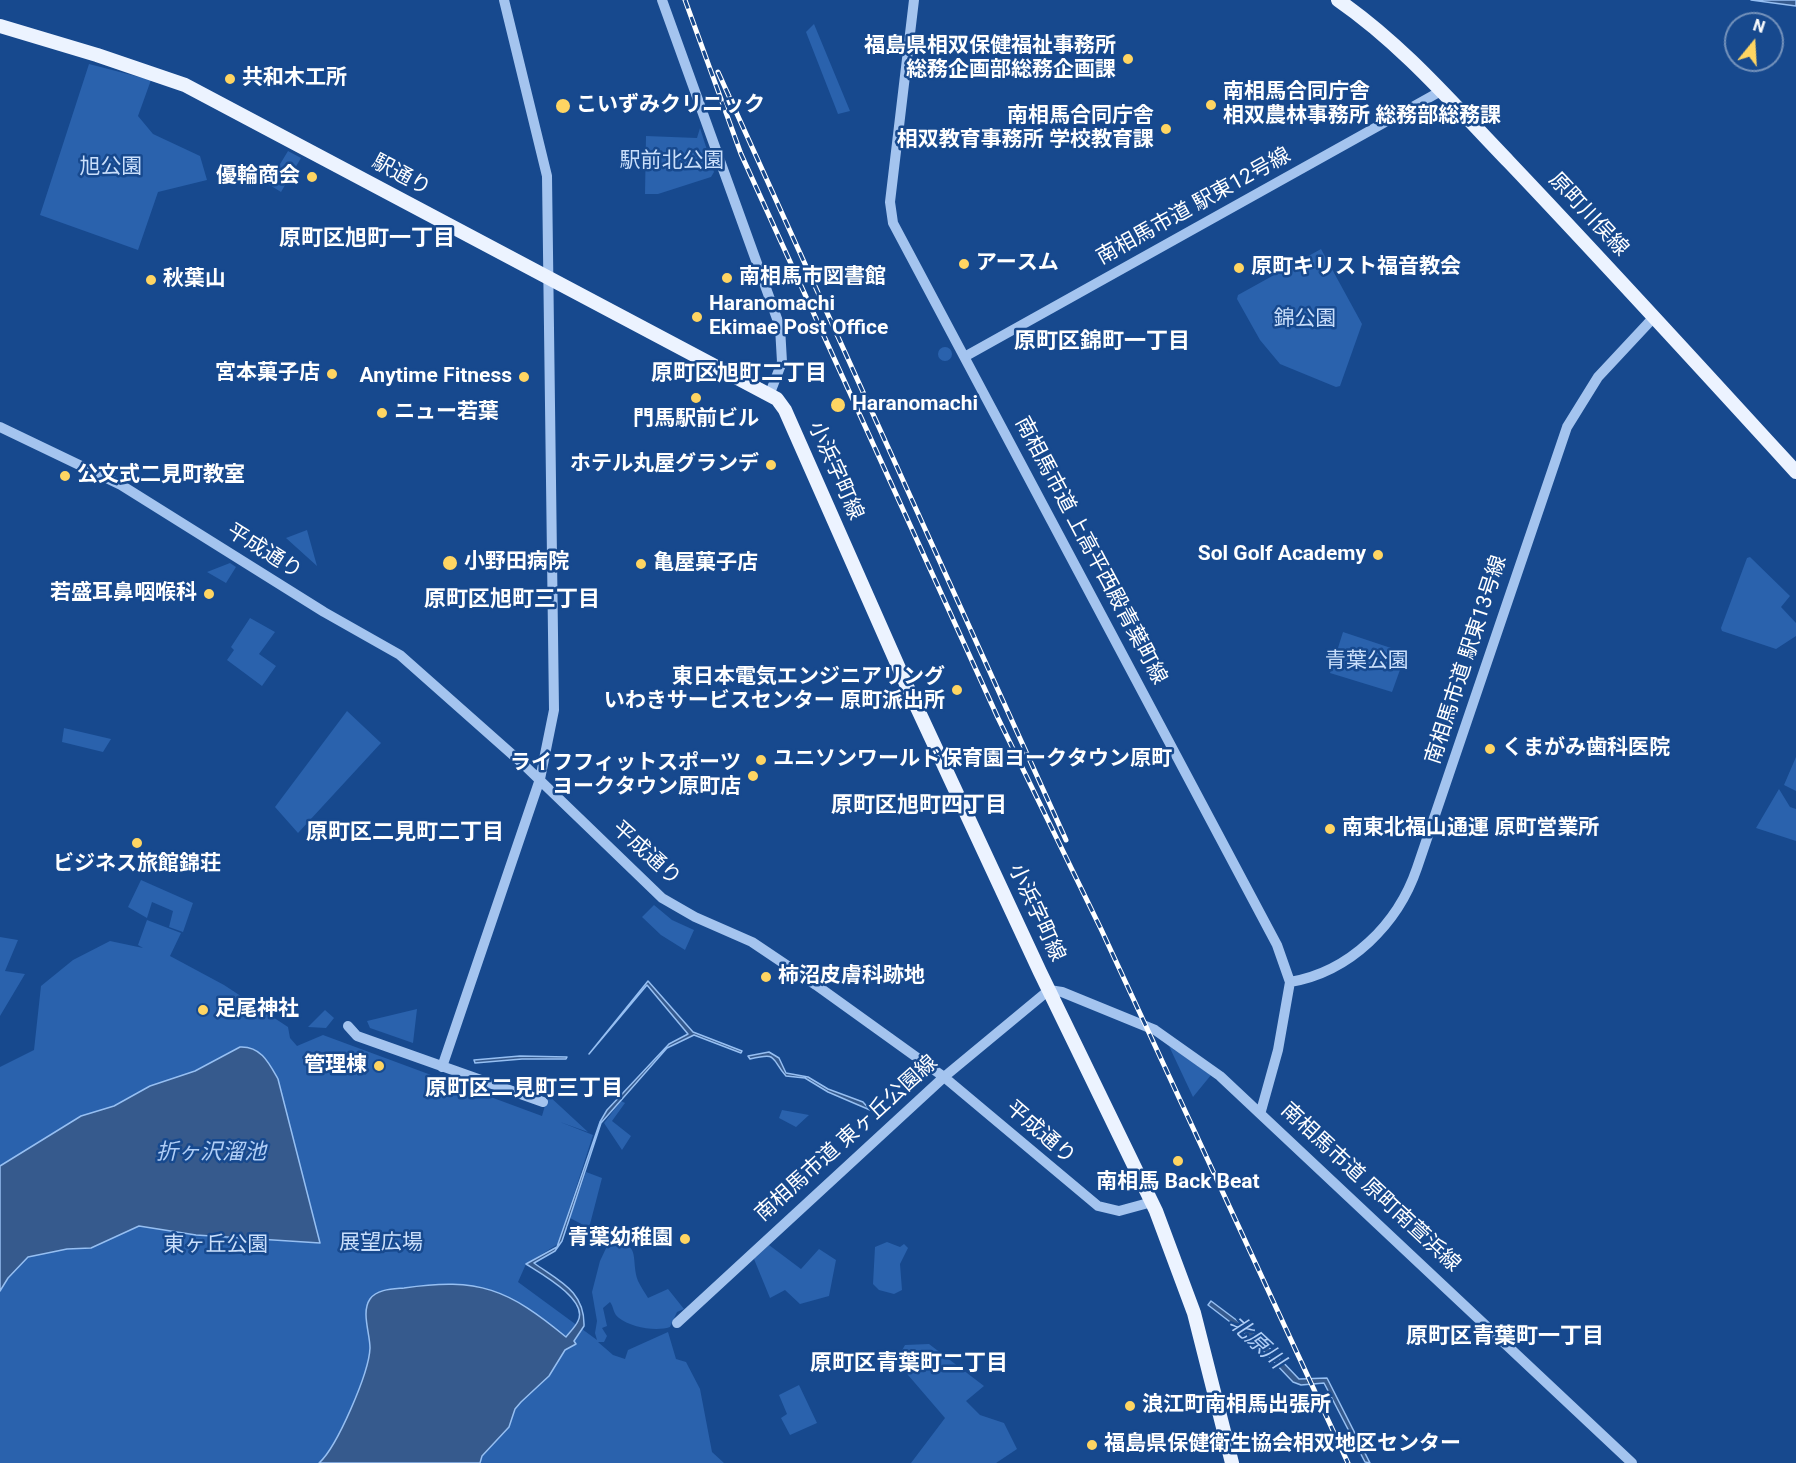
<!DOCTYPE html>
<meta charset="utf-8">
<style>
body{margin:0}
#map{position:relative;width:1796px;height:1463px;overflow:hidden;background:#17498e;font-family:Roboto,sans-serif}
canvas{display:block}
.north{position:absolute;left:1724px;top:12px;width:60px;height:60px;box-sizing:border-box;background:#17498e;border:2px solid #7492bb;border-radius:50%;rotate:18deg;font-size:16px;font-weight:700;line-height:24px;text-align:center;color:#fff}
.north::after{content:'';display:block;margin:auto;width:21px;height:27px;background:#ffd562;clip-path:polygon(50% 0,100% 100%,50% 72%,0 100%)}
</style>
<div id="map">
<canvas width="1796" height="1463"></canvas>
<div class="north">N</div>
</div>
<script>
const ctx = document.querySelector('canvas').getContext('2d');
ctx.lineJoin = 'round';
function fill(path, color) { ctx.fillStyle = color; ctx.fill(path, 'evenodd'); }
function stroke(path, color, width, dash) { ctx.strokeStyle = color; ctx.lineWidth = width; ctx.lineCap = dash ? 'butt' : 'round'; ctx.setLineDash(dash || []); ctx.stroke(path); }
function label(font, color, halo, rows, align = 'center') {
  ctx.font = font + ' Roboto,"Noto Sans JP",sans-serif'; ctx.lineWidth = 5; ctx.setLineDash([]); ctx.textBaseline = 'middle'; ctx.strokeStyle = halo; ctx.fillStyle = color; for (const [text, x, y, turn = 0] of rows) {
    ctx.save(); ctx.translate(x, y); ctx.rotate((+turn || 0) * Math.PI / 180); ctx.textAlign = isNaN(turn) ? turn : align; if (halo) ctx.strokeText(text, 0, 0); ctx.fillText(text, 0, 0); ctx.restore();
  }
}
const green = new Path2D(`
 M 814,24 L 850,111 L 838,114 L 806,32 Z
 M 89,64 L 151,80 L 138,116 L 153,134 L 200,156 L 207,180 L 158,192 L 138,250 L 40,215 Z
 M 700,128 L 714,172 L 711,177 L 658,194 L 645,194 L 646,136 L 697,138 Z
 M 288,151 L 301,158 L 281,192 L 268,184 Z
 M 1321,249 L 1362,324 L 1340,386 L 1336,387 L 1280,364 L 1260,340 L 1237,299 L 1238,295 Z
 M938 354a7 7 0 1 1 14 0a7 7 0 1 1-14 0Z
 M 307,530 L 317,566 L 286,538 Z
 M 1750,557 L 1790,596 L 1781,607 L 1796,623 L 1796,636 L 1776,649 L 1722,631 L 1721,628 L 1747,558 Z
 M 230,563 L 236,567 L 226,583 L 207,572 Z
 M 250,618 L 275,632 L 259,654 L 276,666 L 262,686 L 227,660 L 234,650 L 231,647 Z
 M 1343,632 L 1403,652 L 1405,656 L 1392,692 L 1330,673 Z
 M 347,711 L 381,743 L 298,833 L 275,807 Z
 M 64,728 L 111,739 L 103,752 L 62,742 Z
 M 1796,757 L 1796,791 L 1784,785 Z
 M 1779,789 L 1790,807 L 1796,809 L 1796,841 L 1756,828 Z
 M 141,880 L 193,903 L 183,932 L 169,927 L 173,911 L 152,902 L 147,918 L 128,907 Z
 M 654,905 L 672,920 L 694,930 L 685,950 L 661,935 L 642,917 Z
 M 147,920 L 181,933 L 170,956 L 224,985 L 288,1027 L 290,1038 L 297,1046 L 323,1035 L 542,1116 L 548,1095 L 588,1132 L 560,1122 L 593,1135 L 558,1244 L 526,1264 L 518,1282 L 597,1340 L 595,1333 L 597,1321 L 592,1292 L 600,1261 L 608,1244 C 643,1240 630,1259 638,1281 C 641,1287 645,1293 648,1298 L 668,1289 L 684,1309 L 677,1312 L 670,1327 C 656,1332 630,1327 619,1318 C 613,1314 614,1307 610,1302 L 603,1308 L 607,1326 L 602,1328 L 607,1336 L 604,1342 L 598,1342 L 613,1355 L 625,1359 L 628,1350 L 668,1332 L 676,1359 L 686,1362 L 700,1389 L 712,1452 L 724,1463 L 0,1463 L 0,1067 L 34,1050 L 41,986 L 73,960 L 110,941 L 143,948 L 138,945 Z
 M 0,937 L 18,940 L 5,971 L 25,974 L 0,1016 Z
 M 417,1009 L 413,1043 L 370,1028 L 367,1021 Z
 M 325,1010 L 334,1018 L 326,1028 L 308,1027 Z
 M 1169,1046 L 1211,1075 L 1193,1097 Z
 M 621,1101 L 625,1103 L 612,1121 L 631,1136 L 622,1150 L 604,1123 Z
 M 782,1110 L 809,1115 L 796,1127 L 779,1118 Z
 M 586,1172 L 602,1178 L 589,1228 L 570,1218 Z
 M 887,1242 L 900,1247 L 904,1244 L 908,1248 L 900,1264 L 902,1290 L 894,1294 L 879,1290 L 873,1284 L 875,1247 Z
 M 769,1245 L 801,1269 L 819,1249 L 836,1260 L 829,1296 L 800,1304 L 785,1290 L 770,1298 L 754,1259 Z
 M 929,1344 L 984,1386 L 966,1401 L 980,1415 L 1004,1423 L 1017,1449 L 996,1463 L 911,1463 L 945,1418 L 896,1361 L 905,1345 Z
 M 799,1385 L 817,1423 L 790,1435 L 781,1418 L 787,1414 L 779,1395 Z`);
const water = new Path2D(`
 M 1751,0 L 1796,0 L 1796,6 Z
 M 648,981 L 693,1032 L 742,1051 L 741,1053 L 694,1035 L 667,1048 L 601,1123 L 562,1241 L 555,1251 L 534,1263 C 559,1281 585,1291 584,1326 L 574,1341 L 576,1344 L 565,1350 L 549,1376 L 521,1402 L 515,1409 L 509,1427 L 482,1456 L 480,1463 L 319,1463 C 337,1447 369,1373 370,1348 C 370,1333 361,1312 370,1299 C 377,1289 393,1289 404,1288 C 479,1277 508,1289 566,1337 C 570,1332 576,1326 578,1321 C 589,1300 540,1273 526,1264 L 557,1247 L 600,1122 L 607,1110 L 669,1044 L 688,1034 L 647,985 L 589,1054 Z
 M 240,1047 C 261,1046 269,1063 278,1079 L 320,1243 L 196,1235 L 139,1226 L 91,1248 L 67,1249 L 28,1257 L 8,1278 L 0,1291 L 0,1166 L 81,1116 L 114,1106 L 150,1086 L 195,1071 Z
 M 769,1052 L 779,1058 L 786,1073 L 808,1077 L 828,1089 L 863,1102 L 870,1110 L 828,1092 L 805,1078 L 786,1076 C 770,1058 779,1052 750,1059 L 748,1056 Z
 M 520,1056 L 567,1057 L 566,1059 L 522,1059 L 475,1063 L 474,1060 Z
 M 1211,1301 L 1259,1337 L 1299,1379 L 1327,1378 L 1370,1463 L 1365,1462 L 1324,1383 L 1301,1385 L 1293,1382 L 1251,1338 L 1208,1305 Z`);
const minor = new Path2D(`
 M 662,0 L 780,327 L 782,362 L 770,393
 M 914,0 L 890,202 L 893,223 L 1277,945 L 1290,982 L 1278,1050 L 1261,1111
 M 966,356 L 1441,91
 M 0,427 L 121,485 L 324,612 L 400,655 L 523,764 L 662,898 L 695,917 L 752,942 L 816,985 L 944,1077 L 1098,1206 L 1119,1211 L 1152,1202
 M 1290,982 C 1350,972 1398,924 1417,868 L 1567,427 L 1598,377 L 1654,317
 M 348,1026 L 357,1036 L 543,1102
 M 442,1067 L 540,779 L 554,710 L 547,176 L 504,0
 M 677,1323 L 944,1077 L 1049,990 L 1062,992 L 1155,1030 L 1220,1076 L 1632,1463`);
const major = new Path2D(`
 M 1338,0 C 1403,45 1454,105 1509,162 C 1606,264 1701,368 1796,472
 M 0,26 L 97,55 L 185,85 L 777,399 L 785,410 L 906,684 L 1040,972 L 1156,1211 L 1194,1313 L 1232,1463`);
const rail = new Path2D(`
 M 685,0 L 741,154 L 998,718 L 1101,929 L 1348,1463
 M 718,72 L 1066,840`);
const markers = [
 [1128,59,6,"#ffd562"],
 [230,79,6,"#ffd562"],
 [1211,105,6,"#ffd562"],
 [563,106,8,"#ffd562"],
 [1166,129,6,"#ffd562"],
 [312,177,6,"#ffd562"],
 [964,264,6,"#ffd562"],
 [1239,268,6,"#ffd562"],
 [727,278,6,"#ffd562"],
 [151,280,6,"#ffd562"],
 [697,317,6,"#ffd562"],
 [332,374,6,"#ffd562"],
 [524,377,6,"#ffd562"],
 [696,398,6,"#ffd562"],
 [838,405,8,"#ffd562"],
 [382,413,6,"#ffd562"],
 [771,465,6,"#ffd562"],
 [65,476,6,"#ffd562"],
 [1378,555,6,"#ffd562"],
 [450,563,8,"#ffd562"],
 [641,564,6,"#ffd562"],
 [209,594,6,"#ffd562"],
 [957,690,6,"#ffd562"],
 [1490,749,6,"#ffd562"],
 [761,760,6,"#ffd562"],
 [753,776,6,"#ffd562"],
 [1330,829,6,"#ffd562"],
 [137,843,6,"#ffd562"],
 [766,977,6,"#ffd562"],
 [203,1010,6,"#ffd562"],
 [379,1066,6,"#ffd562"],
 [1178,1161,6,"#ffd562"],
 [685,1239,6,"#ffd562"],
 [1130,1406,6,"#ffd562"],
 [1092,1445,6,"#ffd562"]
];
const poiNames = [
 ["福島県相双保健福祉事務所",1116,47,"right"],
 ["総務企画部総務企画課",1116,71,"right"],
 ["共和木工所",242,79],
 ["南相馬合同庁舎",1223,93],
 ["相双農林事務所 総務部総務課",1223,117],
 ["こいずみクリニック",576,106],
 ["南相馬合同庁舎",1154,117,"right"],
 ["相双教育事務所 学校教育課",1154,141,"right"],
 ["優輪商会",300,177,"right"],
 ["アースム",976,264],
 ["原町キリスト福音教会",1251,268],
 ["南相馬市図書館",739,278],
 ["秋葉山",163,280],
 ["Haranomachi",709,305],
 ["Ekimae Post Office",709,329],
 ["宮本菓子店",320,374,"right"],
 ["Anytime Fitness",512,377,"right"],
 ["Haranomachi",852,405],
 ["ニュー若葉",394,413],
 ["門馬駅前ビル",696,420,"center"],
 ["ホテル丸屋グランデ",759,465,"right"],
 ["公文式二見町教室",77,476],
 ["Sol Golf Academy",1366,555,"right"],
 ["小野田病院",464,563],
 ["亀屋菓子店",653,564],
 ["若盛耳鼻咽喉科",197,594,"right"],
 ["東日本電気エンジニアリング",945,678,"right"],
 ["いわきサービスセンター 原町派出所",945,702,"right"],
 ["くまがみ歯科医院",1502,749],
 ["ユニソンワールド保育園ヨークタウン原町",773,760],
 ["ライフフィットスポーツ",741,764,"right"],
 ["ヨークタウン原町店",741,788,"right"],
 ["南東北福山通運 原町営業所",1342,829],
 ["ビジネス旅館錦荘",137,865,"center"],
 ["柿沼皮膚科跡地",778,977],
 ["足尾神社",215,1010],
 ["管理棟",367,1066,"right"],
 ["南相馬 Back Beat",1178,1183,"center"],
 ["青葉幼稚園",673,1239,"right"],
 ["浪江町南相馬出張所",1142,1406],
 ["福島県保健衛生協会相双地区センター",1104,1445]
];
const parkNames = [
 ["駅前北公園",672,162],
 ["旭公園",111,168],
 ["錦公園",1305,320],
 ["青葉公園",1367,662],
 ["展望広場",381,1244],
 ["東ヶ丘公園",216,1246]
];
const streetNames = [
 ["駅通り",401,176,28],
 ["南相馬市道 駅東12号線",1194,207,-29],
 ["原町川俣線",1588,215,47],
 ["小浜字町線",835,471,66],
 ["南相馬市道 上高平西殿青葉町線",1090,551,62],
 ["平成通り",264,552,32],
 ["南相馬市道 駅東13号線",1467,660,-72],
 ["平成通り",646,854,42],
 ["小浜字町線",1036,913,65],
 ["平成通り",1040,1133,41],
 ["南相馬市道 東ヶ丘公園線",847,1139,-42],
 ["南相馬市道 原町南萱浜線",1370,1188,43]
];
const neighbourhoodNames = [
 ["原町区旭町一丁目",367,239],
 ["原町区錦町一丁目",1102,342],
 ["原町区旭町二丁目",739,374],
 ["原町区旭町三丁目",512,600],
 ["原町区旭町四丁目",919,806],
 ["原町区二見町二丁目",405,833],
 ["原町区二見町三丁目",524,1089],
 ["原町区青葉町一丁目",1505,1337],
 ["原町区青葉町二丁目",909,1364]
];
const waterNames = [
 ["折ヶ沢溜池",211,1153],
 ["北原川",1256,1343,43]
];
fill(green, '#2a62ad');
fill(water, '#365a8d');
stroke(water, '#96bff2', 1.5);
stroke(minor, '#a4c4ef', 10);
stroke(major, '#ecf3ff', 14);
stroke(rail, '#fff', 5);
stroke(rail, '#17498e', 3, [9]);
for (const [x, y, r, color] of markers) { const dot = new Path2D(); dot.arc(x, y, r, 0, 2 * Math.PI); ctx.fillStyle = color; ctx.fill(dot); stroke(dot, '#17498e', 2); }
label('bold 21px', '#fff', '#17498e', poiNames, 'left');
label('21px', '#cadffb', '#17498e', parkNames);
label('21px', '#fff', '#17498e', streetNames);
label('bold 22px', '#fff', '#17498e', neighbourhoodNames);
label('italic 22px', '#b0cef6', '#17498e', waterNames);
</script>
